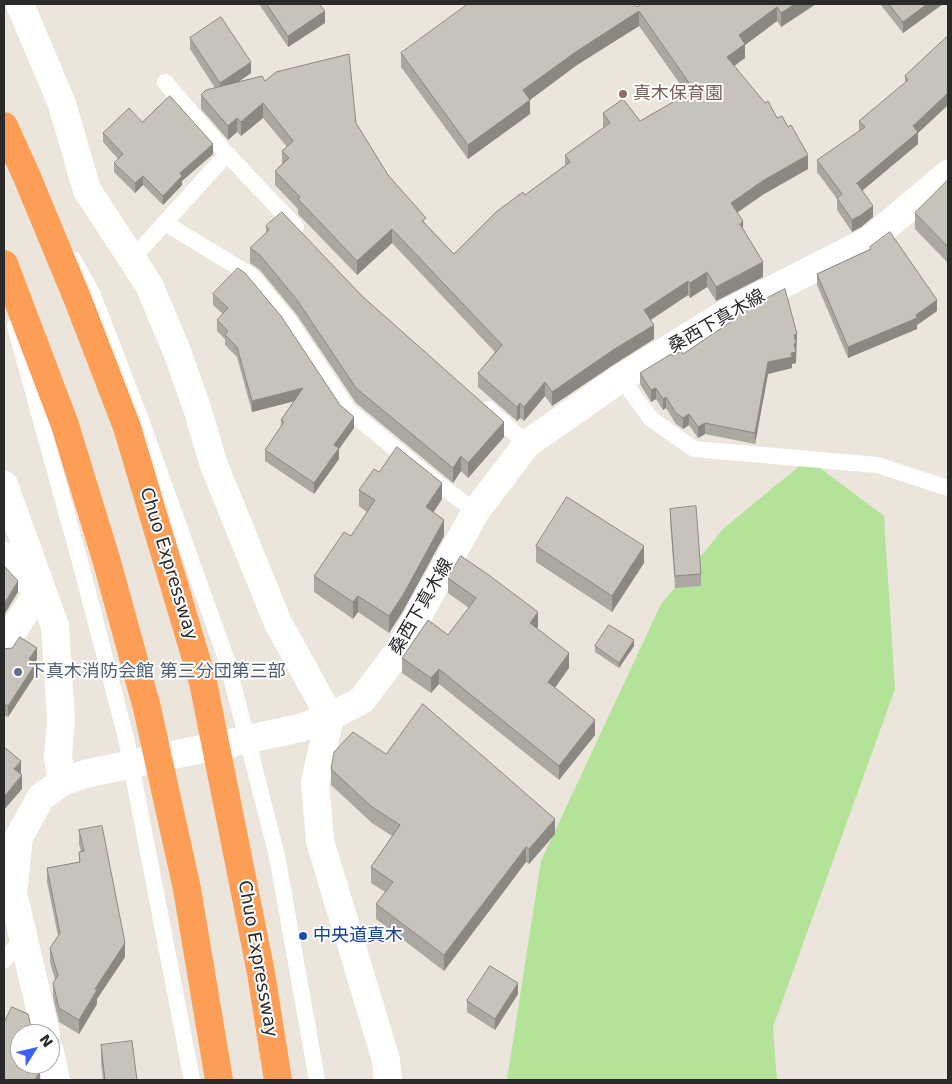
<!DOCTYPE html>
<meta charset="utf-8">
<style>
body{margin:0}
#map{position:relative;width:952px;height:1084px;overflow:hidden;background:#ece5dc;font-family:"DejaVu Sans",sans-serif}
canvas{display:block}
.frame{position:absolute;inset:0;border:5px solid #2a2a2a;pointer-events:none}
.north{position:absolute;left:10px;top:1024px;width:50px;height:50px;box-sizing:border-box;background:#fff;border:1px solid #aaa;border-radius:50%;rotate:54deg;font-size:14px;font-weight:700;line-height:20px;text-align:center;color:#2a2a2a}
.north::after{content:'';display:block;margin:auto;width:18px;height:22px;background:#3c60f9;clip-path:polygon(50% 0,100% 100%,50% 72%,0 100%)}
</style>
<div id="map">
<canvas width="952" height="1084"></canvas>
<div class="frame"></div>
<div class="north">N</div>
</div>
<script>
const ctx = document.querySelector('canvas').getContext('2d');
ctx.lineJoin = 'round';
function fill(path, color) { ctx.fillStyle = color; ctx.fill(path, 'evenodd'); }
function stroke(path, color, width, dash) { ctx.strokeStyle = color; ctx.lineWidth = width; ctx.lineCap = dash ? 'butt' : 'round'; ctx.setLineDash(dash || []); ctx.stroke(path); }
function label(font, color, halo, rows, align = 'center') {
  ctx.font = font + ' "DejaVu Sans","Noto Sans JP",sans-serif'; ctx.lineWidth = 4; ctx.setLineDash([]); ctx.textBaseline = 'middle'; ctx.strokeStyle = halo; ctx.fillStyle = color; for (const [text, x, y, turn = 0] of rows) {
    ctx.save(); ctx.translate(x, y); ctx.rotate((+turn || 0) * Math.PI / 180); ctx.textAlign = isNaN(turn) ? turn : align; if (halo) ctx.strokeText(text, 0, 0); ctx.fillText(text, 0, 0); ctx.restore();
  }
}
const green = new Path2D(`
 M 808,459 L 884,516 L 895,689 L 773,1027 L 777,1080 L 507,1080 L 541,861 L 661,604 L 724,528 Z`);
const service = new Path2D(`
 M 165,82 L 227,154 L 296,227
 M 165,223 L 252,276 L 289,321 L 348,410 L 438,484 L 476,511
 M 73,259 L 92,293 L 141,420 L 227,661 L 277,856 L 317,1080
 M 132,259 L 227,154
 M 15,326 L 82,569 L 126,738 L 192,1080
 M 621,378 L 651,419 L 694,449 L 877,465 L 948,488
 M 488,409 L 527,444
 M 4,960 L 24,938`);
const minor = new Path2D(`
 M 20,4 L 62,104 L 87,190 L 149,285 L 176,349 L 197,408 L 214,465 L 278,623 L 330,717 L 315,782 L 320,841 L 386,1060 L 388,1080
 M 4,485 L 55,626 L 61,719 L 58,756 L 62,782
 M 4,556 L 39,592
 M 4,645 L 39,591`);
const secondary = new Path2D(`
 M 46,1034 L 13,893 L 19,837 L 41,797 L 62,782 L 85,774 L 300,728 L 330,717 L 362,700 L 398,652 L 476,511 L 527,444 L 621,378 L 732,310 L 870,240 L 948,174
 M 50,1052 L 56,1080`);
const motorway = new Path2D(`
 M 4,126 L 27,177 L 78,300 L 127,427 L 203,682 L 261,973 L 278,1080
 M 4,264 L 65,425 L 107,562 L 147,708 L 187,889 L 219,1080`);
const wall = new Path2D(`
 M 259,4 L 319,4 L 325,23 L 288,47 Z
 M 816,4 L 781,27 L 777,21 L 745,45 L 745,58 L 734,66 L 777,118 L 808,169 L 764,194 L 737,212 L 743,230 L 763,277 L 716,301 L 707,287 L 690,298 L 688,295 L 651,320 L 654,339 L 613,365 L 552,406 L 545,396 L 524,421 L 520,418 L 517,421 L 478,387 L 478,373 L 495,352 L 392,243 L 357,275 L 298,214 L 298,209 L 275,185 L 275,171 L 282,164 L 282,151 L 287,147 L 263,118 L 241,136 L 237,132 L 228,140 L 201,109 L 201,95 L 215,88 L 190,49 L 190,38 L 251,73 L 238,82 L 265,81 L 356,123 L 388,175 L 426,224 L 454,254 L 525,195 L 565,166 L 565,155 L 603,128 L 603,113 L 640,121 L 687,94 L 639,26 L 577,65 L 530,100 L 530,114 L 468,159 L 401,67 L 401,53 L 637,7 Z
 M 880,4 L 943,4 L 903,33 Z
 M 948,36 L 948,105 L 918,133 L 918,144 L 862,190 L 873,217 L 861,227 L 852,232 L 837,210 L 837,199 L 817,172 L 817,160 L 859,131 L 859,121 L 905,83 L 905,76 Z
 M 142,122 L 213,154 L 182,181 L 182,185 L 163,205 L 143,185 L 135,193 L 114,172 L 114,163 L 118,159 L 103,142 L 103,133 Z
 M 948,180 L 948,263 L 915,229 L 915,213 Z
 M 266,226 L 362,296 L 504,437 L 468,478 L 461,471 L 453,483 L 356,403 L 297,315 L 260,270 L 250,263 L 250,248 L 266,233 Z
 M 870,247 L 937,311 L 917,325 L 917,329 L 848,358 L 817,285 L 817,274 L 870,249 Z
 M 213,294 L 354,428 L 339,449 L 339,459 L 314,494 L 265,461 L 265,450 L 281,427 L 281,420 L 294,401 L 252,412 L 237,357 L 225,345 L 225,339 L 217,331 L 217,320 L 223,314 L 213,305 Z
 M 733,316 L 797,345 L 796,345 L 796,363 L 792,364 L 792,368 L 768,374 L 755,444 L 705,434 L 698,438 L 689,425 L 683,429 L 676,424 L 666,408 L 663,410 L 656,399 L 651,402 L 640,384 L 640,373 L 672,356 L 683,354 L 733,320 Z
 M 379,472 L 442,499 L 433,512 L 444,536 L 403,611 L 389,633 L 358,612 L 353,619 L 314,592 L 314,576 L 351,536 L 367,512 L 359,506 L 359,490 Z
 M 670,509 L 701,574 L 701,586 L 675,588 L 670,520 Z
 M 536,546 L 644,563 L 612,612 L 536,562 Z
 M 448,578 L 538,627 L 537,628 L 569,668 L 555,688 L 595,735 L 559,780 L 439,684 L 431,693 L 402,673 L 402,658 L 448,635 L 469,608 L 448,593 Z
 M 595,646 L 634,646 L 619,668 L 595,652 Z
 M 4,649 L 37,659 L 35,663 L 36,674 L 8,717 L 4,715 Z
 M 386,754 L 555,834 L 529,864 L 526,862 L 444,971 L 376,919 L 376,904 L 385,892 L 371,883 L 371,867 L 392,836 L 372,823 L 331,785 L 331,769 Z
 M 79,830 L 125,957 L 97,999 L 97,1004 L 79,1034 L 59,1022 L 53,997 L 53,983 L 55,980 L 50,962 L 50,948 L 58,936 L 47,882 L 47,868 L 79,862 L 79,852 L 81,852 L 79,844 Z
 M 518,994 L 495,1030 L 467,1012 L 467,1001 Z
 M 101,1045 L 137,1080 L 103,1080 L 101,1062 Z`);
const shadedWall = new Path2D(`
 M 795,4 L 816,4 L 781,27 L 781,13 Z
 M 927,4 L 943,4 L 903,33 L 903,22 Z
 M 777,7 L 777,21 L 745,45 L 745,58 L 727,71 L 727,57 L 739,35 Z
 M 325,11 L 325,23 L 288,47 L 288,36 Z
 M 639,11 L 639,26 L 577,65 L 523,105 L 523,90 L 577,51 Z
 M 251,62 L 251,73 L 220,95 L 220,83 Z
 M 948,93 L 948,105 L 918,133 L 918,144 L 856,196 L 856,184 L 913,126 Z
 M 530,100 L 530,114 L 468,159 L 468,145 Z
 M 263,103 L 263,118 L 241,136 L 241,122 Z
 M 237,118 L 237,132 L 228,140 L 228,126 Z
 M 213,144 L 213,154 L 182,181 L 182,185 L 163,205 L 163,196 L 180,173 Z
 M 808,155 L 808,169 L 764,194 L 731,217 L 731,203 L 764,180 Z
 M 143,176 L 143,185 L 135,193 L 135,183 Z
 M 873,206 L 873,217 L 861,227 L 852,232 L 852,220 Z
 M 743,221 L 743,235 L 740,224 Z
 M 392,229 L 392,243 L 357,275 L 357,261 Z
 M 763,262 L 763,277 L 716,301 L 716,287 Z
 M 707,272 L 707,287 L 690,298 L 690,283 Z
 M 688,281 L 688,295 L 644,324 L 644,310 Z
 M 937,300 L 937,311 L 917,325 L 917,329 L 848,358 L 848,347 L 916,315 Z
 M 654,325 L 654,339 L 613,365 L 552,406 L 552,392 L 613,350 Z
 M 797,334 L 796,363 L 792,364 L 792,368 L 768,374 L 755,444 L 755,433 L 768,362 L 791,353 L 794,335 Z
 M 545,382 L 545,396 L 524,421 L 524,407 Z
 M 303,388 L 303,399 L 252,412 L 252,401 Z
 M 656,388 L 656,399 L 651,402 L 651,390 Z
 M 666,397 L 666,408 L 663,410 L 663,399 Z
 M 520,403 L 520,418 L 517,421 L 517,407 Z
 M 689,414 L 689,425 L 683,429 L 683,418 Z
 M 354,417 L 354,428 L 339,449 L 339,459 L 314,494 L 314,483 L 334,445 Z
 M 504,422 L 504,437 L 468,478 L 468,463 Z
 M 705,423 L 705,434 L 698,438 L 698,427 Z
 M 461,456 L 461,471 L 453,483 L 453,468 Z
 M 442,483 L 442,499 L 426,524 L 426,507 Z
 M 444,520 L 444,536 L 403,611 L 389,633 L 389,616 Z
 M 644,546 L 644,563 L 612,612 L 612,596 Z
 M 18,581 L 18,592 L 4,615 L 4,604 Z
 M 358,596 L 358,612 L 353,619 L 353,602 Z
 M 538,612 L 538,627 L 530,637 L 530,623 Z
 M 634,640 L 634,646 L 619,668 L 619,663 Z
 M 37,648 L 37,659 L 29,670 L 29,659 Z
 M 569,653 L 569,668 L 548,697 L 548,682 Z
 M 36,663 L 36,674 L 8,717 L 8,706 Z
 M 439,669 L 439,684 L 431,693 L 431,678 Z
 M 595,720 L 595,735 L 559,780 L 559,766 Z
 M 21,761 L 21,775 L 14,769 Z
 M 22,775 L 22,789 L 4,810 L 4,797 Z
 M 555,819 L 555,834 L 529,864 L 529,849 Z
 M 526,847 L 526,862 L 444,971 L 444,955 Z
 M 125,943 L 125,957 L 97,999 L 97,1004 L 79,1034 L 79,1020 L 95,989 Z
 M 518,983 L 518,994 L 495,1030 L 495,1019 Z
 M 31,1027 L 31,1034 L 27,1034 Z
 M 40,1070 L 40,1080 L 35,1080 Z`);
const building = new Path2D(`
 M 267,4 L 319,4 L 325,11 L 288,36 Z
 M 468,4 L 634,4 L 637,7 L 642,4 L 795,4 L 781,13 L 777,7 L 739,35 L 745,44 L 727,57 L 765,103 L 768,101 L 777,118 L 782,116 L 788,127 L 791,125 L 808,155 L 764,180 L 731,203 L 743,221 L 740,224 L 763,262 L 716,287 L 707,272 L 690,283 L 688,281 L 644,310 L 654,325 L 613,350 L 552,392 L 545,382 L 524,407 L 520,403 L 517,407 L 478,373 L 502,345 L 392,229 L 357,261 L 298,199 L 300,197 L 275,171 L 289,158 L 282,151 L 293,141 L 263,103 L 241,122 L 237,118 L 228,126 L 201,95 L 206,90 L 262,76 L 265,81 L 276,72 L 349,54 L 356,123 L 388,175 L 426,218 L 422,221 L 454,254 L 496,212 L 523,192 L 525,195 L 570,162 L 565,155 L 610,123 L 603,113 L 623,99 L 640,121 L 694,90 L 639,11 L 577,51 L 523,90 L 530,100 L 468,145 L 401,53 Z
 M 889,4 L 927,4 L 903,22 Z
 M 221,17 L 251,62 L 220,83 L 190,38 Z
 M 948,36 L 948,93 L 913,126 L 918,132 L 856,184 L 857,183 L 873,206 L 861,215 L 852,220 L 837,198 L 842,194 L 817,160 L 865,127 L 859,121 L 908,80 L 905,76 Z
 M 170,96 L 213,144 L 180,173 L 182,176 L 163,196 L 143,176 L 135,183 L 114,163 L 123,154 L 103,133 L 129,108 L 142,122 Z
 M 948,180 L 948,247 L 915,213 Z
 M 282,212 L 362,296 L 504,422 L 468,463 L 461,456 L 453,468 L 356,388 L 297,300 L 260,255 L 250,248 L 269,230 L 266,226 Z
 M 890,232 L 937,300 L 916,315 L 917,318 L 848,347 L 817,274 L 871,249 L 870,247 Z
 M 238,268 L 245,273 L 281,316 L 340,405 L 354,417 L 334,445 L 339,448 L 314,483 L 265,450 L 284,422 L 281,420 L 303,388 L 252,401 L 237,347 L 225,335 L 228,331 L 217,320 L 228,308 L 213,294 Z
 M 785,289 L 797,334 L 794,335 L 796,342 L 794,344 L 796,352 L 791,353 L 792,357 L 768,362 L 755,433 L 705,423 L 698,427 L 689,414 L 683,418 L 676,413 L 666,397 L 663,399 L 656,388 L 651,390 L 640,373 L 671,354 L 672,356 L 681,351 L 683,354 L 735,319 L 733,316 Z
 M 397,447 L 442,483 L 426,507 L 444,520 L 403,595 L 389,616 L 358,596 L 353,602 L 314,576 L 344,532 L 351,536 L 375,500 L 359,490 L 374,469 L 379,472 Z
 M 567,497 L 644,546 L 612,596 L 536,546 Z
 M 696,506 L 701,574 L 675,576 L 670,509 Z
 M 461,556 L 486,573 L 538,612 L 530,623 L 569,653 L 548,682 L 595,720 L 559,766 L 439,669 L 431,678 L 402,658 L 428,620 L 448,635 L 476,598 L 448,578 Z
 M 4,566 L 18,581 L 4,604 Z
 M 609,625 L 634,640 L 619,663 L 595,646 Z
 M 20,637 L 37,648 L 29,659 L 36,663 L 8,706 L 4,704 L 4,649 L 12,648 Z
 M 423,704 L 555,819 L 529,849 L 526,847 L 444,955 L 376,904 L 393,882 L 371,867 L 400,825 L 372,807 L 331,769 L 334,752 L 353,732 L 386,754 Z
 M 4,747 L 21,761 L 14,769 L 22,775 L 4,797 Z
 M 102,826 L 125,943 L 95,989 L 97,990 L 79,1020 L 59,1008 L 53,983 L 58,976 L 50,948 L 60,933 L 47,868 L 80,862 L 79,852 L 84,851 L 79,830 Z
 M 490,966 L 518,983 L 495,1019 L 467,1001 Z
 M 12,1007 L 28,1014 L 31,1027 L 27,1034 L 20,1034 L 20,1048 L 18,1051 L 20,1051 L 20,1064 L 36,1064 L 39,1066 L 40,1070 L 35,1080 L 4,1080 L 4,1023 Z
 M 132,1041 L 137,1080 L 105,1080 L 101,1045 Z`);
const markers = [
 [623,94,5,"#8d6e63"],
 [18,672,5,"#5c6f8a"],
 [303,936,5,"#1a4fb4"]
];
const educationNames = [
 ["真木保育園",633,94]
];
const streetNames = [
 ["桑西下真木線",717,322,-30],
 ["Chuo Expressway",168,564,73],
 ["桑西下真木線",422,607,-60],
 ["Chuo Expressway",257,959,80]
];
const serviceNames = [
 ["下真木消防会館 第三分団第三部",28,672]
];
const transitNames = [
 ["中央道真木",313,936]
];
fill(green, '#b2e399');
stroke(service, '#fff', 16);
stroke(minor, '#fff', 28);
stroke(secondary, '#fff', 28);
stroke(motorway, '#fd9e56', 28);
fill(wall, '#aba8a1');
fill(shadedWall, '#8b8883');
fill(building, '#c7c3bb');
stroke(building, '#8b8883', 1);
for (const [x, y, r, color] of markers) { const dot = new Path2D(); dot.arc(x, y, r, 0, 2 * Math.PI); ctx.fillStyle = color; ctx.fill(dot); stroke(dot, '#fff', 2); }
label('18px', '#785e54', '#fff', educationNames, 'left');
label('18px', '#2a2a2a', '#fff', streetNames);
label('18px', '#4e5e75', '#fff', serviceNames, 'left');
label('18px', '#164399', '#fff', transitNames, 'left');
</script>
